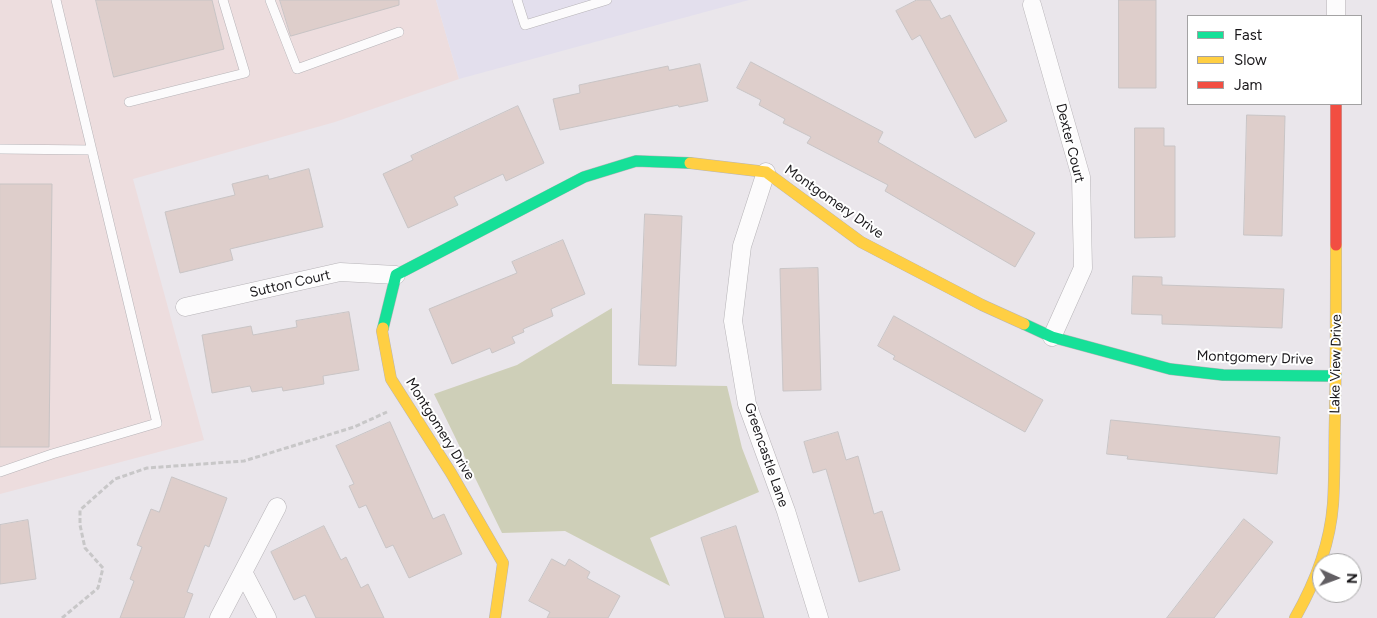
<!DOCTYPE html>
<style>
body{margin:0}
#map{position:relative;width:1377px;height:618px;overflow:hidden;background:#eae6eb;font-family:Figtree,sans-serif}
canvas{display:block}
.legend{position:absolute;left:1187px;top:15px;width:175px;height:90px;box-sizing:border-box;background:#fff;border:1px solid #a3a2a3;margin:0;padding:6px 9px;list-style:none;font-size:15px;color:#19171a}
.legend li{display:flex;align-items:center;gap:10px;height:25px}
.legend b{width:25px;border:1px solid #a3a2a3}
.north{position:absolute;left:1312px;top:553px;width:50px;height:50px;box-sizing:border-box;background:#fff;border:1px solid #a3a2a3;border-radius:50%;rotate:92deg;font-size:14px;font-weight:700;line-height:20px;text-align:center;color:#19171a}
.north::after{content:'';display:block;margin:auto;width:18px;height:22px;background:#625f63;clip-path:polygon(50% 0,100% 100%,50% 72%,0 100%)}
</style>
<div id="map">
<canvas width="1377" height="618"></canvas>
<ul class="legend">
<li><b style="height:6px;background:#16e098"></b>Fast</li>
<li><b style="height:6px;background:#ffcf43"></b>Slow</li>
<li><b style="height:6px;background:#f24e42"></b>Jam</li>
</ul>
<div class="north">N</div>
</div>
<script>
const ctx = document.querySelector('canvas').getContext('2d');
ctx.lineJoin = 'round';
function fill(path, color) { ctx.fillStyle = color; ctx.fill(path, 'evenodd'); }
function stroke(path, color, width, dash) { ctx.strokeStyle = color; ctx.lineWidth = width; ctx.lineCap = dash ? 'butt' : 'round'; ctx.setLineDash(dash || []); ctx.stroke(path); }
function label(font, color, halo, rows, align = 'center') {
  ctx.font = font + ' Figtree,sans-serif'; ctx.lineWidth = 4; ctx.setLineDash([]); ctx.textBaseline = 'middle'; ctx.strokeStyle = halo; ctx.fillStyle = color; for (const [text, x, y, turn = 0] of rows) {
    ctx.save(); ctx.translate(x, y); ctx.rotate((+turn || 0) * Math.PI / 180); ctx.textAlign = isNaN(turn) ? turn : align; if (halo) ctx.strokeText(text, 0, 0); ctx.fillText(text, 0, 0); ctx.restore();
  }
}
const commercial = new Path2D(`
 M 0,0 L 436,0 L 459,79 L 335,122 L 133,179 L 204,440 L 0,494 Z`);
const education = new Path2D(`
 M 436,0 L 749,0 L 459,79 Z`);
const green = new Path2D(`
 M 612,308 L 612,384 L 727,386 L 742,448 L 759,492 L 650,538 L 670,586 L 565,531 L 502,533 L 434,394 L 517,365 Z`);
const building = new Path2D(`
 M 96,0 L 212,0 L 224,49 L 114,77 Z
 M 280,0 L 399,0 L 399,5 L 291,36 Z
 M 917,0 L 930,0 L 941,19 L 950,15 L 1007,121 L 975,138 L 920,35 L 912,40 L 896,11 Z
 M 1119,0 L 1156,0 L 1156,88 L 1119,88 Z
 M 751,62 L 883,132 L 878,142 L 1035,233 L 1015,267 L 885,191 L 888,185 L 807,143 L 811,137 L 783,123 L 785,119 L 759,105 L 761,100 L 737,88 Z
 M 700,64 L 708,101 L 679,107 L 678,105 L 560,130 L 553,99 L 580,93 L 579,85 L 668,66 L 669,70 Z
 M 518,106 L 544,163 L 506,181 L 503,174 L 454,197 L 458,205 L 408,228 L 383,174 L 413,160 L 411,156 Z
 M 1247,115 L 1285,116 L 1282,236 L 1244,235 Z
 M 1135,128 L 1164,128 L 1164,146 L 1175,146 L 1175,237 L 1135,238 Z
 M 309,169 L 323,227 L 230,249 L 233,260 L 180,273 L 165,212 L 235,195 L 232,184 L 268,175 L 269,179 Z
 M 0,184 L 52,184 L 49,447 L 0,447 Z
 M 645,214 L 682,216 L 676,366 L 639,365 Z
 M 563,240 L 585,294 L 551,309 L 553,316 L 523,329 L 524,332 L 512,337 L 515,343 L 492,353 L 490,348 L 452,364 L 429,309 L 517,273 L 512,262 Z
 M 818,268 L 821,390 L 783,391 L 780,269 Z
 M 1133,276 L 1162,277 L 1162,285 L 1284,289 L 1282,328 L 1162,324 L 1162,315 L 1132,314 Z
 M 349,312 L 359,370 L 323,376 L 324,384 L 283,391 L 282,387 L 252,392 L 250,386 L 212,393 L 202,335 L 251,326 L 253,335 L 297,327 L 296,321 Z
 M 894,316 L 1043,400 L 1025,432 L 893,359 L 895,356 L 878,346 Z
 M 1111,420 L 1280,437 L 1277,474 L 1127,459 L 1128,456 L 1107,454 Z
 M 390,422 L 433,519 L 444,514 L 462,554 L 409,578 L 393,545 L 386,548 L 366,505 L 359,508 L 349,486 L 354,484 L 336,446 Z
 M 838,432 L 846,460 L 858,456 L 874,514 L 882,511 L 900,570 L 859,582 L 826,469 L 813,473 L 804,442 Z
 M 172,477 L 227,498 L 209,547 L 205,545 L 187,592 L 193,594 L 184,618 L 120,618 L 134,581 L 130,579 L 142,547 L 137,545 L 151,509 L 159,512 Z
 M 1244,519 L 1273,542 L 1214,618 L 1167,618 Z
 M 28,520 L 36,579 L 0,584 L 0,525 Z
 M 324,526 L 341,560 L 346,557 L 361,588 L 368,584 L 384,618 L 316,618 L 305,595 L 294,600 L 271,552 Z
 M 736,526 L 764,618 L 725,618 L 701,538 Z
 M 552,559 L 565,566 L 569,559 L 590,572 L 587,578 L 620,596 L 608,618 L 547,618 L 550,612 L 529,601 Z`);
const path = new Path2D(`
 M 62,618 L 98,588 L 103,568 L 85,548 L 80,525 L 80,510 L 115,479 L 147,468 L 244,461 L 354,427 L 387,412`);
const lane = new Path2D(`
 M 270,0 L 297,69 L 399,32
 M 517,0 L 525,25 L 607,0
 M 129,102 L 245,73 L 223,0
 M 0,149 L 92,150
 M 0,472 L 52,454 L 157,423 L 56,0`);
const street = new Path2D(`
 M 1336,0 L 1336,16
 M 1032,5 L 1081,177 L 1083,268 L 1052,337
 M 766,172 L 742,246 L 733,321 L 747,404 L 786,511 L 819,618
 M 185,307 L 340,272 L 396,275
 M 243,572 L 267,618
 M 219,618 L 277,507`);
const fast = new Path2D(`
 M 1024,324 L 1052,337 L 1170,369 L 1223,375 L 1336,376
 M 383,328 L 396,275 L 584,177 L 636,161 L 690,163`);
const slow = new Path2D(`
 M 690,163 L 766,172 L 861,242 L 982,305 L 1024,324
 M 383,328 L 382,331 L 391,379 L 451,473 L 503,563 L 495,618
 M 1295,618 C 1315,583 1330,544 1333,504 C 1335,475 1334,445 1335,416 C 1336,359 1336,302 1336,245`);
const jam = new Path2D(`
 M 1336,104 L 1336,245`);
const streetNames = [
 ["Dexter Court",1070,143,76],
 ["Montgomery Drive",834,202,35],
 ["Sutton Court",290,284,-13],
 ["Montgomery Drive",1255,358,2],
 ["Lake View Drive",1336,364,-89],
 ["Montgomery Drive",440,429,58],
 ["Greencastle Lane",766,455,71]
];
fill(commercial, '#edddde');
fill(education, '#e3dfed');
fill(green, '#cecfb8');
fill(building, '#dececb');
stroke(building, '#c8c4c5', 1);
stroke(lane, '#b7b4b8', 10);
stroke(street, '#b7b4b8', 19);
stroke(fast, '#b7b4b8', 12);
stroke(slow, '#b7b4b8', 12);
stroke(jam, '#b7b4b8', 12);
stroke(path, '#c8c7c8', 3, [5, 2.5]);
stroke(lane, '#fcfbfc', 9);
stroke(street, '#fcfbfc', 18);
stroke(fast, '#16e098', 11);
stroke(slow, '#ffcf43', 11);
stroke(jam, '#f24e42', 11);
label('14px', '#19171a', '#fff', streetNames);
</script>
